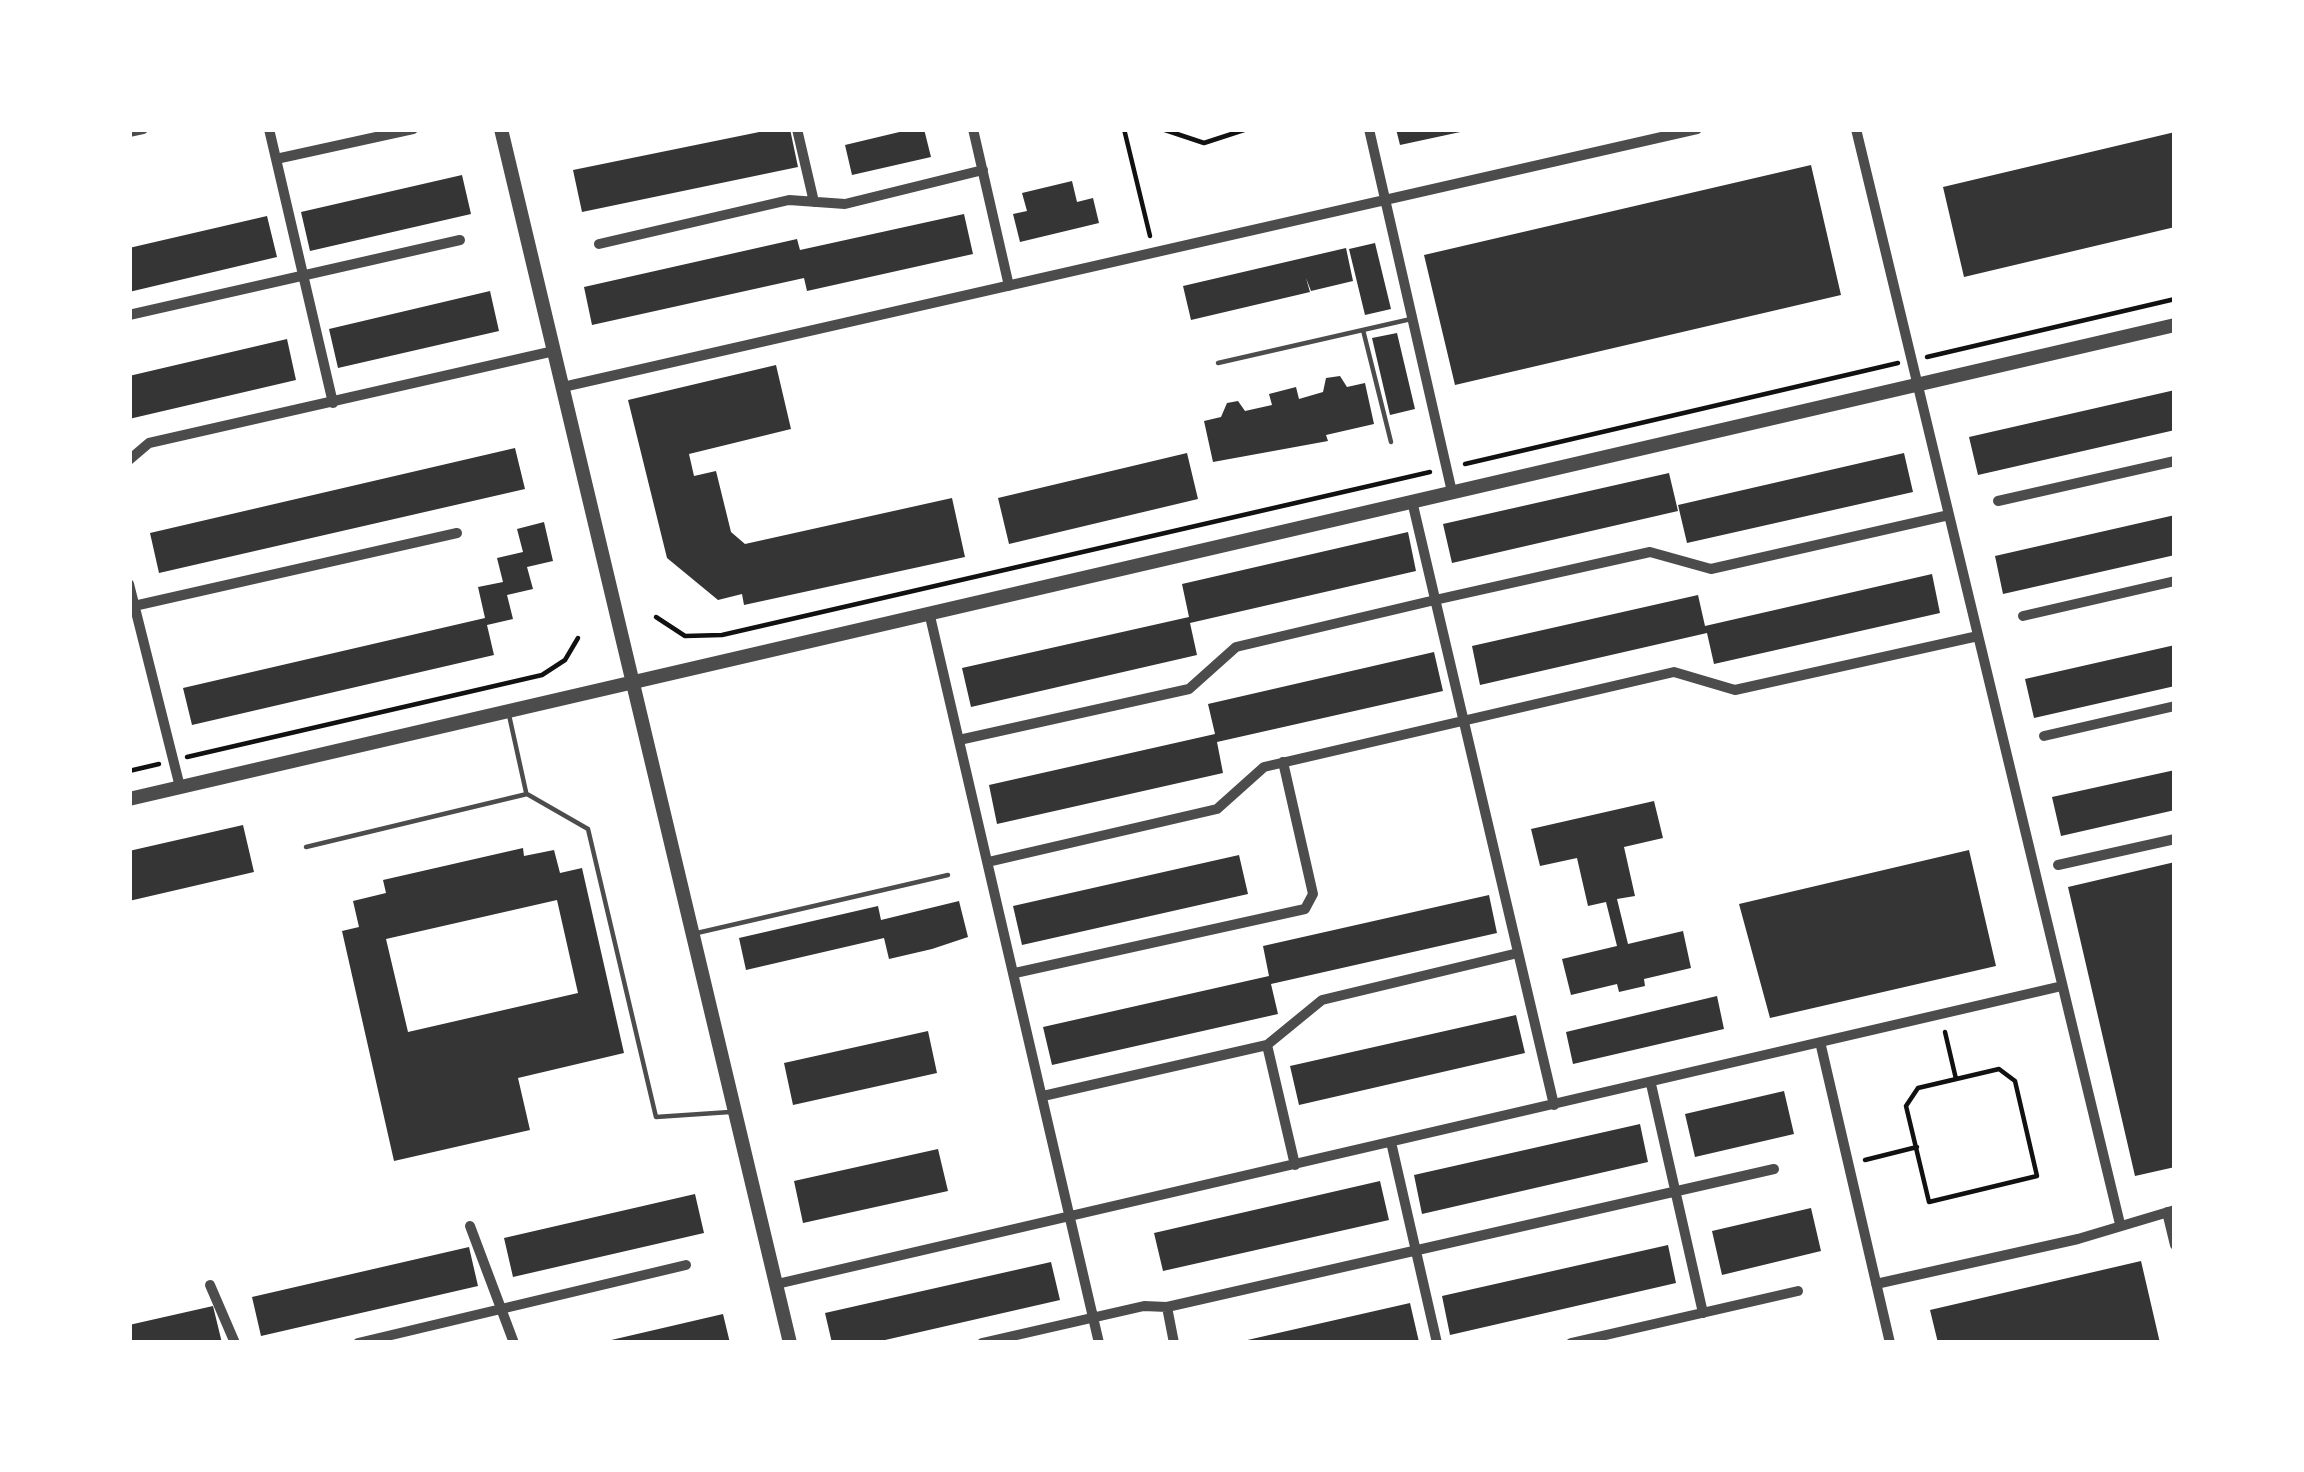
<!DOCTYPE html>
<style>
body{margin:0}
#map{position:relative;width:2304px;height:1472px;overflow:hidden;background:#fff;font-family:Rubik,sans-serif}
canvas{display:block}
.frame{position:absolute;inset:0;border:132px solid #fff;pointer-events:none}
</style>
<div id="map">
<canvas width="2304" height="1472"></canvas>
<div class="frame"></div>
</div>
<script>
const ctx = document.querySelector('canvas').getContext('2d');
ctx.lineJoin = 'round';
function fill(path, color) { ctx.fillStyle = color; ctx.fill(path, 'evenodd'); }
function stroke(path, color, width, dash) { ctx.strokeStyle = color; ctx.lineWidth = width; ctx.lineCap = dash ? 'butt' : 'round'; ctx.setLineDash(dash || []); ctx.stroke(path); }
const building = new Path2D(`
 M 774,129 L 790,129 L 798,167 L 582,212 L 573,170 Z
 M 912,129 L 924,129 L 931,157 L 852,175 L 845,145 Z
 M 1396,129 L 1465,129 L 1465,131 L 1400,145 Z
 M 2175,132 L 2175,227 L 1964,277 L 1943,187 Z
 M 1811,165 L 1841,295 L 1455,385 L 1424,255 Z
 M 462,175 L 471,214 L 310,251 L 301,212 Z
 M 1072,181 L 1077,202 L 1093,198 L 1099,223 L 1020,242 L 1013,214 L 1027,211 L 1022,193 Z
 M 964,214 L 973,254 L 807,291 L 804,278 L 592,325 L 584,287 L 797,239 L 800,250 Z
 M 267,216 L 277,257 L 129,292 L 129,248 Z
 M 1375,243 L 1391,309 L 1365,315 L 1349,249 Z
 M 1346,248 L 1353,281 L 1311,291 L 1306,278 L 1310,292 L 1191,320 L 1183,286 Z
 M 490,291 L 499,331 L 338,368 L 329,329 Z
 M 1397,333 L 1415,409 L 1390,415 L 1372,338 Z
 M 287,339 L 296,380 L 129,419 L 129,376 Z
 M 776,365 L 791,429 L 689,454 L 694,476 L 716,471 L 731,532 L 745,544 L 952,498 L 965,557 L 744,605 L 742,594 L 718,600 L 667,558 L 628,400 Z
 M 1340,376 L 1347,387 L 1365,383 L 1374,424 L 1326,435 L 1328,441 L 1213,462 L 1204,421 L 1221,417 L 1227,403 L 1238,401 L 1245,411 L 1272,405 L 1269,394 L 1296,387 L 1299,399 L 1323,392 L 1326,378 Z
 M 2175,390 L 2175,430 L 1978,475 L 1969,437 Z
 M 515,448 L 525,489 L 159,573 L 150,533 Z
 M 1187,453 L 1198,499 L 1009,544 L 998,498 Z
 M 1904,453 L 1913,492 L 1687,543 L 1678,505 Z
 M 1669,473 L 1678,511 L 1452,563 L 1443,524 Z
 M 2175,515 L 2175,555 L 2003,594 L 1995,556 Z
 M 544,522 L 553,561 L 527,567 L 533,589 L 507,595 L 513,619 L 487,625 L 494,655 L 192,725 L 183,688 L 485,618 L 478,587 L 503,582 L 497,558 L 523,552 L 517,529 Z
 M 1408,532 L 1416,571 L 1190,623 L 1197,655 L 971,707 L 962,668 L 1189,617 L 1182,584 Z
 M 1932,574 L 1940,613 L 1714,664 L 1707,633 L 1480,685 L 1472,646 L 1698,595 L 1705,626 Z
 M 2175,645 L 2175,686 L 2034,718 L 2025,679 Z
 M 1434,652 L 1443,691 L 1217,742 L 1223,773 L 997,824 L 989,785 L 1215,734 L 1208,704 Z
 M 2175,770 L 2175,810 L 2061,836 L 2052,797 Z
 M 1654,801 L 1663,838 L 1624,847 L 1635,896 L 1617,899 L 1628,944 L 1683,931 L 1691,968 L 1644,979 L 1645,986 L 1619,992 L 1617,984 L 1571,995 L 1562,959 L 1617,946 L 1606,902 L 1588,906 L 1577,858 L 1540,866 L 1531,829 Z
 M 243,825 L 254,872 L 129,901 L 129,851 Z
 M 523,848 L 524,856 L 554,850 L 560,873 L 582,868 L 624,1053 L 518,1078 L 530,1130 L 394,1161 L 342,931 L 359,927 L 353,901 L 386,893 L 383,880 ZM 557,900 L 578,993 L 408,1032 L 386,939 Z
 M 1969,850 L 1996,966 L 1770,1018 L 1739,904 Z
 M 1239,855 L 1248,894 L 1022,945 L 1013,906 Z
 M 2175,862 L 2175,1167 L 2135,1176 L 2068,887 Z
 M 1489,895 L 1497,933 L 1271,984 L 1278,1014 L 1052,1065 L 1043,1027 L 1269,976 L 1263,946 Z
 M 959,901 L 968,937 L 932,949 L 889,959 L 884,938 L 746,970 L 739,938 L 878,906 L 881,920 Z
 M 1717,996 L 1724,1029 L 1573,1064 L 1566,1032 Z
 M 1516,1015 L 1525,1053 L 1299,1105 L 1290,1066 Z
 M 928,1031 L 937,1073 L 793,1105 L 784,1063 Z
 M 1784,1091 L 1794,1134 L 1695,1157 L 1685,1114 Z
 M 1640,1124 L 1648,1162 L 1422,1214 L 1414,1175 Z
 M 938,1149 L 948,1191 L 803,1223 L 794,1181 Z
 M 1380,1181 L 1389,1220 L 1163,1271 L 1154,1233 Z
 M 695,1194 L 704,1233 L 513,1277 L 504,1238 Z
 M 1811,1208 L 1821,1251 L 1722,1275 L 1712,1231 Z
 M 1668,1245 L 1676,1283 L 1450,1335 L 1442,1296 Z
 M 469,1247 L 478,1286 L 261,1336 L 252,1297 Z
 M 2141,1261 L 2160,1343 L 1938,1343 L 1930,1310 Z
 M 1051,1262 L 1060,1300 L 872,1343 L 832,1343 L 825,1313 Z
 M 1410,1303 L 1419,1342 L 1243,1343 L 1243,1341 Z
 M 213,1306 L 222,1343 L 129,1343 L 129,1325 Z
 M 723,1314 L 730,1343 L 608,1343 L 607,1341 Z`);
const path = new Path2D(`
 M 1124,129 L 1150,236
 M 1162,129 L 1204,143 L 1247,129
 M 1927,357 L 2175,299
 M 1465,464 L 1898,363
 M 656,617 L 685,636 L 722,635 L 1430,472
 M 187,757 L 542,675 L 565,660 L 578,638
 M 129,771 L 159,764
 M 1945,1032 L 1956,1079
 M 1999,1069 L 2015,1081 L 2037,1176 L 1929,1202 L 1906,1106 L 1918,1088 Z
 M 1865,1160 L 1917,1147`);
const service = new Path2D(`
 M 1363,330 L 1391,442
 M 1218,363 L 1411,319
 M 509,715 L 526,792
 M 306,847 L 527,794 L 588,829 L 656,1117 L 730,1112
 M 697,933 L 948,875`);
const minor = new Path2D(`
 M 269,129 L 333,403
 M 797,129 L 814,202
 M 973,129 L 1009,286
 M 1369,129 L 1452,492
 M 1856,129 L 2120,1224
 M 129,132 L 143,129
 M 276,159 L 413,129
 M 599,244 L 789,200 L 845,204 L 983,170
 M 129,315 L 460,240
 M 563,387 L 1697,129
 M 129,460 L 149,443 L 554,351
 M 1412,501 L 1554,1105
 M 1998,501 L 2175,461
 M 129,584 L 180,787
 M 134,606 L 457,533
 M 929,612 L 1099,1343
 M 2023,616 L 2175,581
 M 2044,736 L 2175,706
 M 959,740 L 1189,689 L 1236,647 L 1435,600 L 1650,552 L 1711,569 L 1949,515
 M 988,862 L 1217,809 L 1264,767 L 1674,672 L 1735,690 L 1978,636
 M 2058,865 L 2175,839
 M 1015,973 L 1305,909 L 1313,894 L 1283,762
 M 1267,1045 L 1295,1165
 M 1821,1046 L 1890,1343
 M 1651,1084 L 1703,1313
 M 1043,1096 L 1267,1045 L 1322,1000 L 1518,953
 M 1391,1142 L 1437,1343
 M 2167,1212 L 2175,1245
 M 470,1226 L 514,1343
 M 777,1284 L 2062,986
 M 1876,1284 L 2078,1239 L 2175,1210
 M 210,1285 L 235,1343
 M 358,1343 L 686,1265
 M 982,1343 L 1144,1306 L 1167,1307
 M 1174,1343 L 1167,1307 L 1774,1169
 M 1571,1343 L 1798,1291`);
const tertiary = new Path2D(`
 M 501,129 L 790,1343
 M 129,799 L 2175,325`);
fill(building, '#353535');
stroke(path, '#111', 4.5);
stroke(service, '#4c4c4c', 4.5);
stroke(minor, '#4c4c4c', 10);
stroke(tertiary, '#4c4c4c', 14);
</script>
